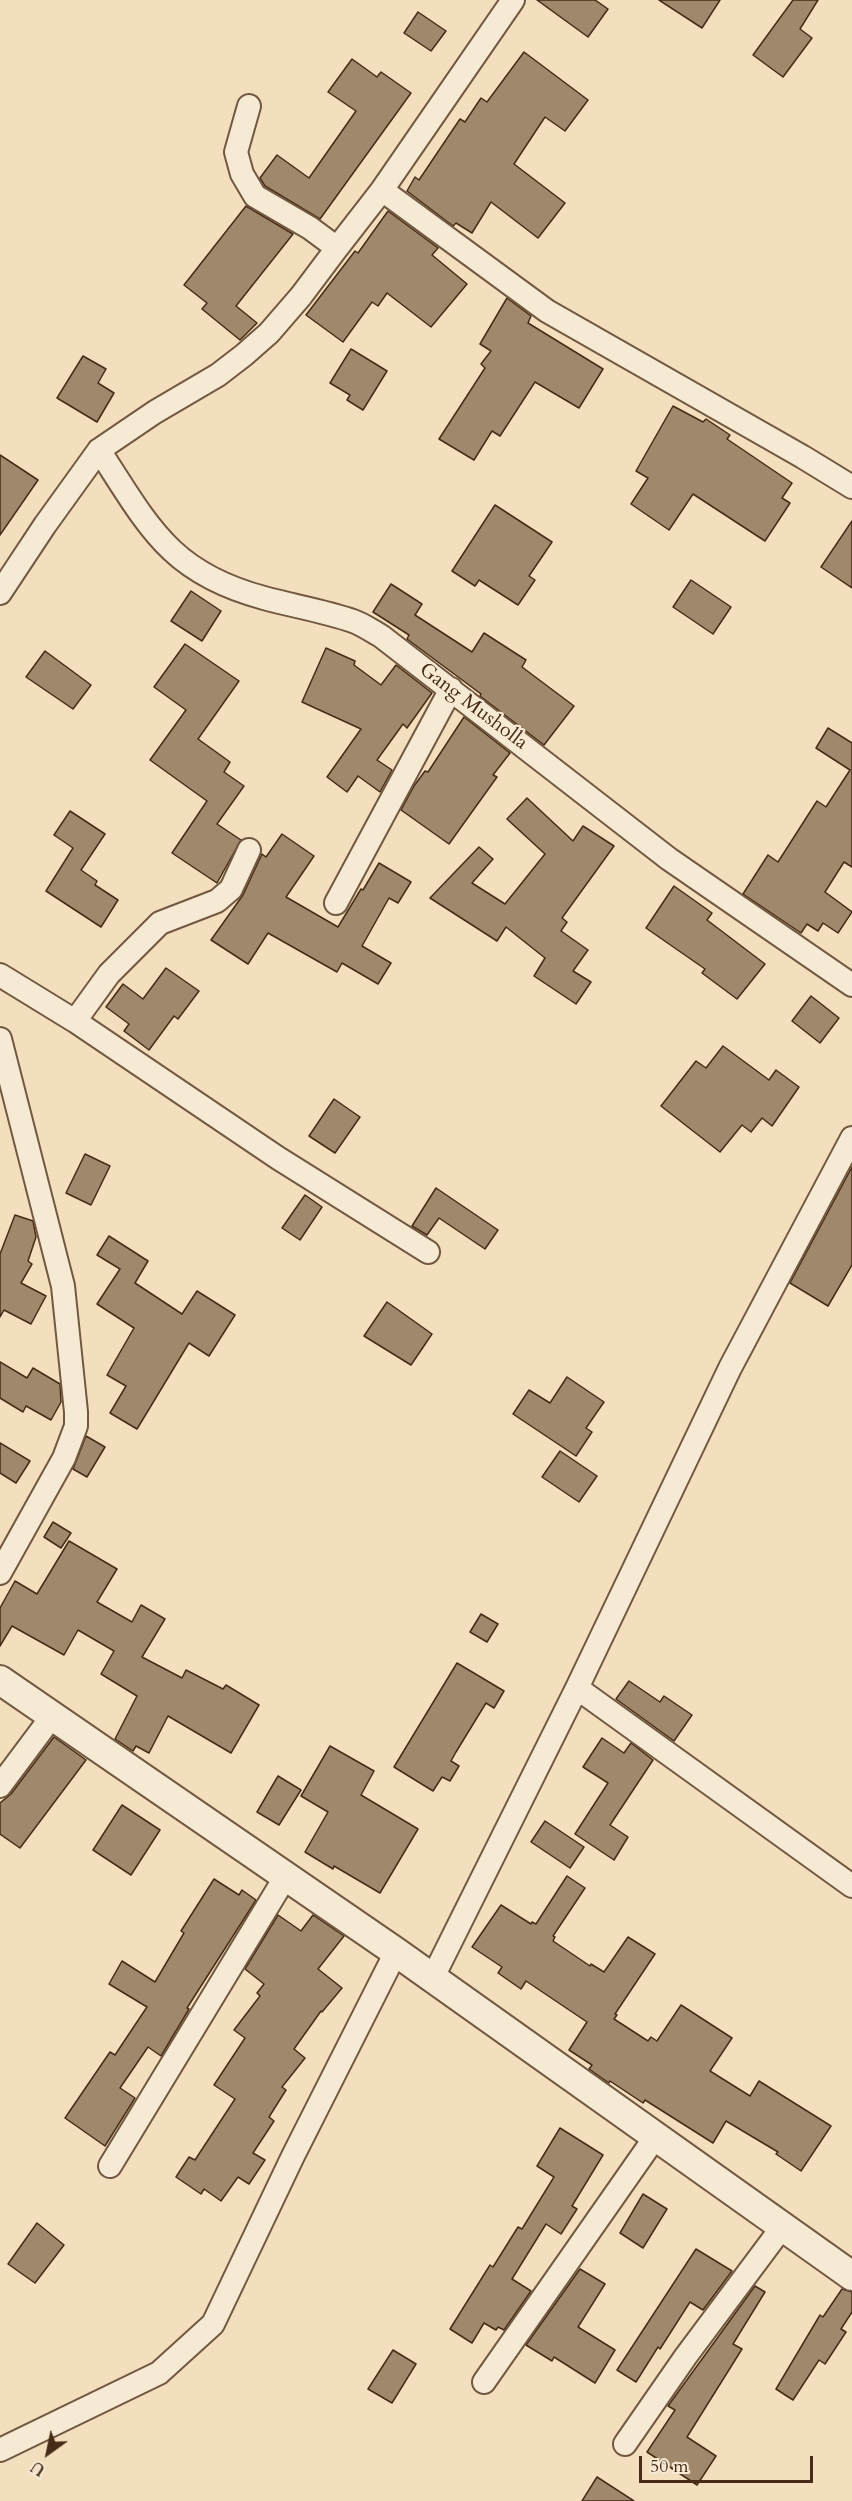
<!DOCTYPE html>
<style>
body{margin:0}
#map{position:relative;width:852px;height:2501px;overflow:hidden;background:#f3debd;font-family:Cardo,serif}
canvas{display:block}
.north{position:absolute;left:18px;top:2423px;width:60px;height:60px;-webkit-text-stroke:4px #f7ead4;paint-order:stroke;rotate:213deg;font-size:16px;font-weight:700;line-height:24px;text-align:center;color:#462b16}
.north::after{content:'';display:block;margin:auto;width:21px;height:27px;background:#462b16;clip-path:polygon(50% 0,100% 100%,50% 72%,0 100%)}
.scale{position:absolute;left:639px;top:2456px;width:174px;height:27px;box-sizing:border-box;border:3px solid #462b16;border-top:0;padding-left:8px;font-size:18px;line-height:21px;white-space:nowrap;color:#462b16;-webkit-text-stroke:4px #f7ead4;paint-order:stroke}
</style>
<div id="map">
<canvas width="852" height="2501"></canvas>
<div class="north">U</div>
<div class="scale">50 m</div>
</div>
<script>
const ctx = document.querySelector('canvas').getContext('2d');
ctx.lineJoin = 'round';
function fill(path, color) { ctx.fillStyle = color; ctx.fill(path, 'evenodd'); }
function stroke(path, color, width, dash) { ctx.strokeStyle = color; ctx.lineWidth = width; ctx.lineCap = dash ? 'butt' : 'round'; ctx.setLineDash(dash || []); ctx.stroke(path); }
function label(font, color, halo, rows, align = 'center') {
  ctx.font = font + ' Cardo,serif'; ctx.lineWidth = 4.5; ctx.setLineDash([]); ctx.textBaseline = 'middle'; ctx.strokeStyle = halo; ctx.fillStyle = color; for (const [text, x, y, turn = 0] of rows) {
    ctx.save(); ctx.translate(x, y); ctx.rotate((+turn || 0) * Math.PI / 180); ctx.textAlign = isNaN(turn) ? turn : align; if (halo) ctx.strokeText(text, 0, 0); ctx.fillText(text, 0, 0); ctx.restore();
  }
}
const building = new Path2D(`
 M 537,0 L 595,0 L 608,9 L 588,37 Z
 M 659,0 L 720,0 L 702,28 Z
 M 793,0 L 818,0 L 800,29 L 812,38 L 783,77 L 753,55 Z
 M 418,12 L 446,31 L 431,51 L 404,33 Z
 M 524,52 L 588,100 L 565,131 L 545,117 L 514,164 L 565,203 L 538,238 L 491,202 L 472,233 L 456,223 L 453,226 L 407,191 L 415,177 L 419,180 L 460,119 L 465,122 L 481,98 L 487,102 Z
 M 352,59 L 377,77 L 381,72 L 411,93 L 320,219 L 265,186 L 260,178 L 277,155 L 309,178 L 356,111 L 328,92 Z
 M 246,206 L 293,234 L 236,306 L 257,323 L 240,340 L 202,309 L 207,303 L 184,285 Z
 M 388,211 L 438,248 L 432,255 L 467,284 L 431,327 L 387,293 L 378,306 L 372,302 L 343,342 L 306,315 L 355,251 L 358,253 Z
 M 507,298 L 531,316 L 528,323 L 603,369 L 579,408 L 535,382 L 500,436 L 492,431 L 474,460 L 439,439 L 485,368 L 481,364 L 491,351 L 480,344 Z
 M 351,349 L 387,371 L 363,410 L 347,400 L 350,395 L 330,383 Z
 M 83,356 L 106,369 L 98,383 L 114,393 L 97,422 L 57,398 Z
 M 673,406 L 703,422 L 706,419 L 730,435 L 727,439 L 792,483 L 782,498 L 790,503 L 765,541 L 693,494 L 669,530 L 631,504 L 648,478 L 636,471 Z
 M 0,455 L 38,480 L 0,535 Z
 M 495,505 L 552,542 L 529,576 L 535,580 L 518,605 L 479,580 L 475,586 L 452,571 Z
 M 852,521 L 852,588 L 821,567 Z
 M 691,580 L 731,607 L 713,634 L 673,607 Z
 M 391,584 L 422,604 L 415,615 L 472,652 L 484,633 L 526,660 L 522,667 L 574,706 L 544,745 L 480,696 L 481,694 L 407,639 L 409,635 L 373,612 Z
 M 191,591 L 221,611 L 202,641 L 171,621 Z
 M 185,644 L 239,681 L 198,739 L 230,762 L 224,772 L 244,786 L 217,824 L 241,840 L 217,883 L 172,853 L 207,801 L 150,760 L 186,710 L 154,687 Z
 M 326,648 L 355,661 L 354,665 L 381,685 L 396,665 L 432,693 L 407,728 L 403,724 L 377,760 L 392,770 L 380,792 L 358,776 L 347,792 L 327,777 L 361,729 L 302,702 Z
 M 45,651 L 91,685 L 73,709 L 26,677 Z
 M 464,717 L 510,753 L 493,775 L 497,777 L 449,844 L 401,810 L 414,786 L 425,771 L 428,772 Z
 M 828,728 L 852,743 L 852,867 L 844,862 L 825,892 L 852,912 L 838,933 L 823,923 L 818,931 L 807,924 L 801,933 L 743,894 L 768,855 L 778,862 L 817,801 L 826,807 L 850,770 L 816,748 Z
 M 527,798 L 573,841 L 583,826 L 614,846 L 562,918 L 567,922 L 561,931 L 588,950 L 573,971 L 591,982 L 576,1004 L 534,976 L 545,958 L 506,927 L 497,941 L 430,898 L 479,847 L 493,859 L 472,883 L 505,904 L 545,854 L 507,819 Z
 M 70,811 L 105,834 L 81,870 L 97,881 L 95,885 L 118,900 L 101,927 L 46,891 L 73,848 L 54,835 Z
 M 282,834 L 314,856 L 286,897 L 338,927 L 361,889 L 363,890 L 379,863 L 411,882 L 398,903 L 389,898 L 362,946 L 391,963 L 378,984 L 342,963 L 337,972 L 268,933 L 248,964 L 211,940 L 243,895 L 262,854 L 266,857 Z
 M 674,886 L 712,913 L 707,920 L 765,964 L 737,999 L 702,973 L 705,969 L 646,928 Z
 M 166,968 L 199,991 L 178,1019 L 174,1016 L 149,1050 L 124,1031 L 129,1024 L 106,1007 L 123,984 L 143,999 Z
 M 811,996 L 839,1018 L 820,1043 L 792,1021 Z
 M 723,1046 L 769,1080 L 776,1070 L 799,1087 L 772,1126 L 762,1118 L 751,1132 L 742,1125 L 720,1152 L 661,1106 L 696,1061 L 706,1068 Z
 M 334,1099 L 360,1117 L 335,1153 L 309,1136 Z
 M 85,1154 L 110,1166 L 91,1205 L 66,1193 Z
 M 852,1167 L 852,1265 L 828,1306 L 790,1283 Z
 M 436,1188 L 498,1230 L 485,1249 L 439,1218 L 427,1235 L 412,1226 Z
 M 305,1195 L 322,1207 L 300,1240 L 282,1228 Z
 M 15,1215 L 33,1221 L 36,1237 L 28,1261 L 32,1264 L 21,1283 L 46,1296 L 31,1324 L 4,1310 L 0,1317 L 0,1254 Z
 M 109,1236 L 148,1261 L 135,1283 L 182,1314 L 197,1291 L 235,1315 L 209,1356 L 189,1343 L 137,1429 L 110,1413 L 126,1386 L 107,1375 L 134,1328 L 97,1304 L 120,1269 L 97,1255 Z
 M 387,1302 L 432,1334 L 411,1365 L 364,1336 Z
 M 0,1362 L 27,1378 L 33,1368 L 60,1384 L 61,1402 L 51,1420 L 26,1406 L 23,1412 L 0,1398 Z
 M 567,1377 L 604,1402 L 586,1428 L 592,1432 L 576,1456 L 513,1414 L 529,1390 L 550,1403 Z
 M 86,1436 L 105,1447 L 87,1477 L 73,1469 Z
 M 0,1443 L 30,1461 L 16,1483 L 0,1473 Z
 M 560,1451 L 597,1476 L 579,1502 L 542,1477 Z
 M 53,1522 L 71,1533 L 61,1548 L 44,1537 Z
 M 69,1541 L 117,1569 L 97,1602 L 132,1622 L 141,1605 L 165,1619 L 142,1657 L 182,1678 L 186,1670 L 223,1689 L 226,1685 L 259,1705 L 231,1753 L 168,1716 L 149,1753 L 136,1746 L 133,1751 L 115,1739 L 137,1696 L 101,1674 L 114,1651 L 78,1630 L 64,1655 L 12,1626 L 0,1646 L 0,1608 L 15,1581 L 37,1594 Z
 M 481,1614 L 498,1624 L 487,1642 L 470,1632 Z
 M 457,1663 L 504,1691 L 494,1708 L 486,1703 L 456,1752 L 451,1761 L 459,1766 L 450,1781 L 442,1777 L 433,1791 L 394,1767 Z
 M 629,1681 L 660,1702 L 664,1696 L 692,1715 L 674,1741 L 616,1699 Z
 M 54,1737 L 86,1760 L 20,1848 L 0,1834 L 0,1803 L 11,1794 Z
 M 602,1738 L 624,1753 L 631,1743 L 653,1760 L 610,1825 L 628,1837 L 614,1860 L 575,1834 L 608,1783 L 583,1767 Z
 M 330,1746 L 374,1771 L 361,1795 L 418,1829 L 380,1893 L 334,1866 L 333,1869 L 305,1852 L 328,1812 L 301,1796 Z
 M 278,1776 L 301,1790 L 279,1825 L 257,1812 Z
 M 122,1805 L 160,1830 L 131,1875 L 93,1850 Z
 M 545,1821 L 584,1847 L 570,1868 L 531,1842 Z
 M 567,1876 L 585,1888 L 553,1936 L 555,1937 L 553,1941 L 590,1966 L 591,1964 L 604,1972 L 628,1937 L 655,1954 L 615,2014 L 617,2015 L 614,2019 L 648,2041 L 651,2037 L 657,2041 L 681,2005 L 732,2038 L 710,2071 L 750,2096 L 759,2081 L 831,2126 L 801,2171 L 776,2154 L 778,2152 L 726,2121 L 713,2143 L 645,2100 L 643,2103 L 610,2081 L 609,2083 L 589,2069 L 592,2065 L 569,2050 L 587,2022 L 526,1981 L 521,1989 L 498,1973 L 502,1967 L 472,1947 L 501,1905 L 531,1924 L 532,1922 L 536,1924 Z
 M 214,1879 L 239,1895 L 242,1890 L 256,1900 L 187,2008 L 189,2009 L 161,2056 L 148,2047 L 120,2088 L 135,2098 L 105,2146 L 65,2118 L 110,2052 L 115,2055 L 147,2007 L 109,1984 L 122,1961 L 155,1982 L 184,1933 L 181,1931 Z
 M 278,1915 L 301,1931 L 313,1915 L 344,1936 L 318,1969 L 342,1988 L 322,2012 L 321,2011 L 294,2049 L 305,2058 L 282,2087 L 286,2090 L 269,2117 L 274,2121 L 253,2153 L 265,2160 L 249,2184 L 238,2177 L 221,2201 L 204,2189 L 201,2194 L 176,2177 L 189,2157 L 195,2160 L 235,2099 L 214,2085 L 245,2038 L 234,2030 L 260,1996 L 257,1993 L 264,1984 L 245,1969 Z
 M 560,2128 L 603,2155 L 572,2206 L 577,2209 L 561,2234 L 546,2224 L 512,2279 L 531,2291 L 504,2330 L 498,2327 L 496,2330 L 484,2323 L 472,2343 L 450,2329 L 490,2265 L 493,2267 L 518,2227 L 522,2229 L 554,2177 L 537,2166 Z
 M 643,2194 L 667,2209 L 643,2248 L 620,2233 Z
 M 37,2223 L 64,2245 L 35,2283 L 8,2264 Z
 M 696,2249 L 732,2271 L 703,2310 L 690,2302 L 660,2349 L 658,2347 L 636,2382 L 617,2370 Z
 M 580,2269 L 605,2284 L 578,2327 L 615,2350 L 595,2383 L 554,2357 L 552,2361 L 526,2345 Z
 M 755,2286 L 765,2292 L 733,2344 L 742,2349 L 687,2437 L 716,2456 L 697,2485 L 647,2452 L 675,2410 L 668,2406 Z
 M 842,2289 L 852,2292 L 852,2312 L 841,2329 L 846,2332 L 825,2364 L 819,2360 L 793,2400 L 776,2389 L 820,2315 L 823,2317 Z
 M 393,2350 L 416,2364 L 392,2403 L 368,2389 Z
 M 597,2477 L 634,2501 L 582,2501 Z`);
const minor = new Path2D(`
 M 249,106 L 236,152 L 242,174 L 255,196 L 310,228 L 337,248 L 382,190 L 513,0
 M 382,190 L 547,311 L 803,457 L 852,487
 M 99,450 C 149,527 170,573 264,598 C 293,606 324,611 353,621 C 362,624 372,631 381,636 L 669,859 L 852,985
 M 0,593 L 45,525 L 99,450 L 155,412 L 218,375 L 244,355 L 269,333 L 301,296 L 337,248
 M 336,903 L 451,689
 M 0,975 L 75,1021 L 278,1158 L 428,1252
 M 75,1021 L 109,974 L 160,923 L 217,901 L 231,889 L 249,850
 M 0,1039 L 63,1286 L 76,1412 L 76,1426 L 64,1458 L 0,1573
 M 577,1688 L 852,1886
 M 0,1786 L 53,1715
 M 433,1977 L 577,1688 L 730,1368 L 852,1138
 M 110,2166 L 286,1876
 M 484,2382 L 656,2136
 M 625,2444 L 686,2356 L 783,2226
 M 0,2450 L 159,2373 L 213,2324 L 293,2156 L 396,1952`);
const tertiary = new Path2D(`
 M 0,1680 L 396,1952 L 852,2276`);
const streetNames = [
 ["Gang Musholla",473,707,37]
];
fill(building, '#a0886d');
stroke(building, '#462b16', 1.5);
stroke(minor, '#715840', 26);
stroke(tertiary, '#715840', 32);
stroke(minor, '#f7ead4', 22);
stroke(tertiary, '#f7ead4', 28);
label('20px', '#462b16', '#f7ead4', streetNames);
</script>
